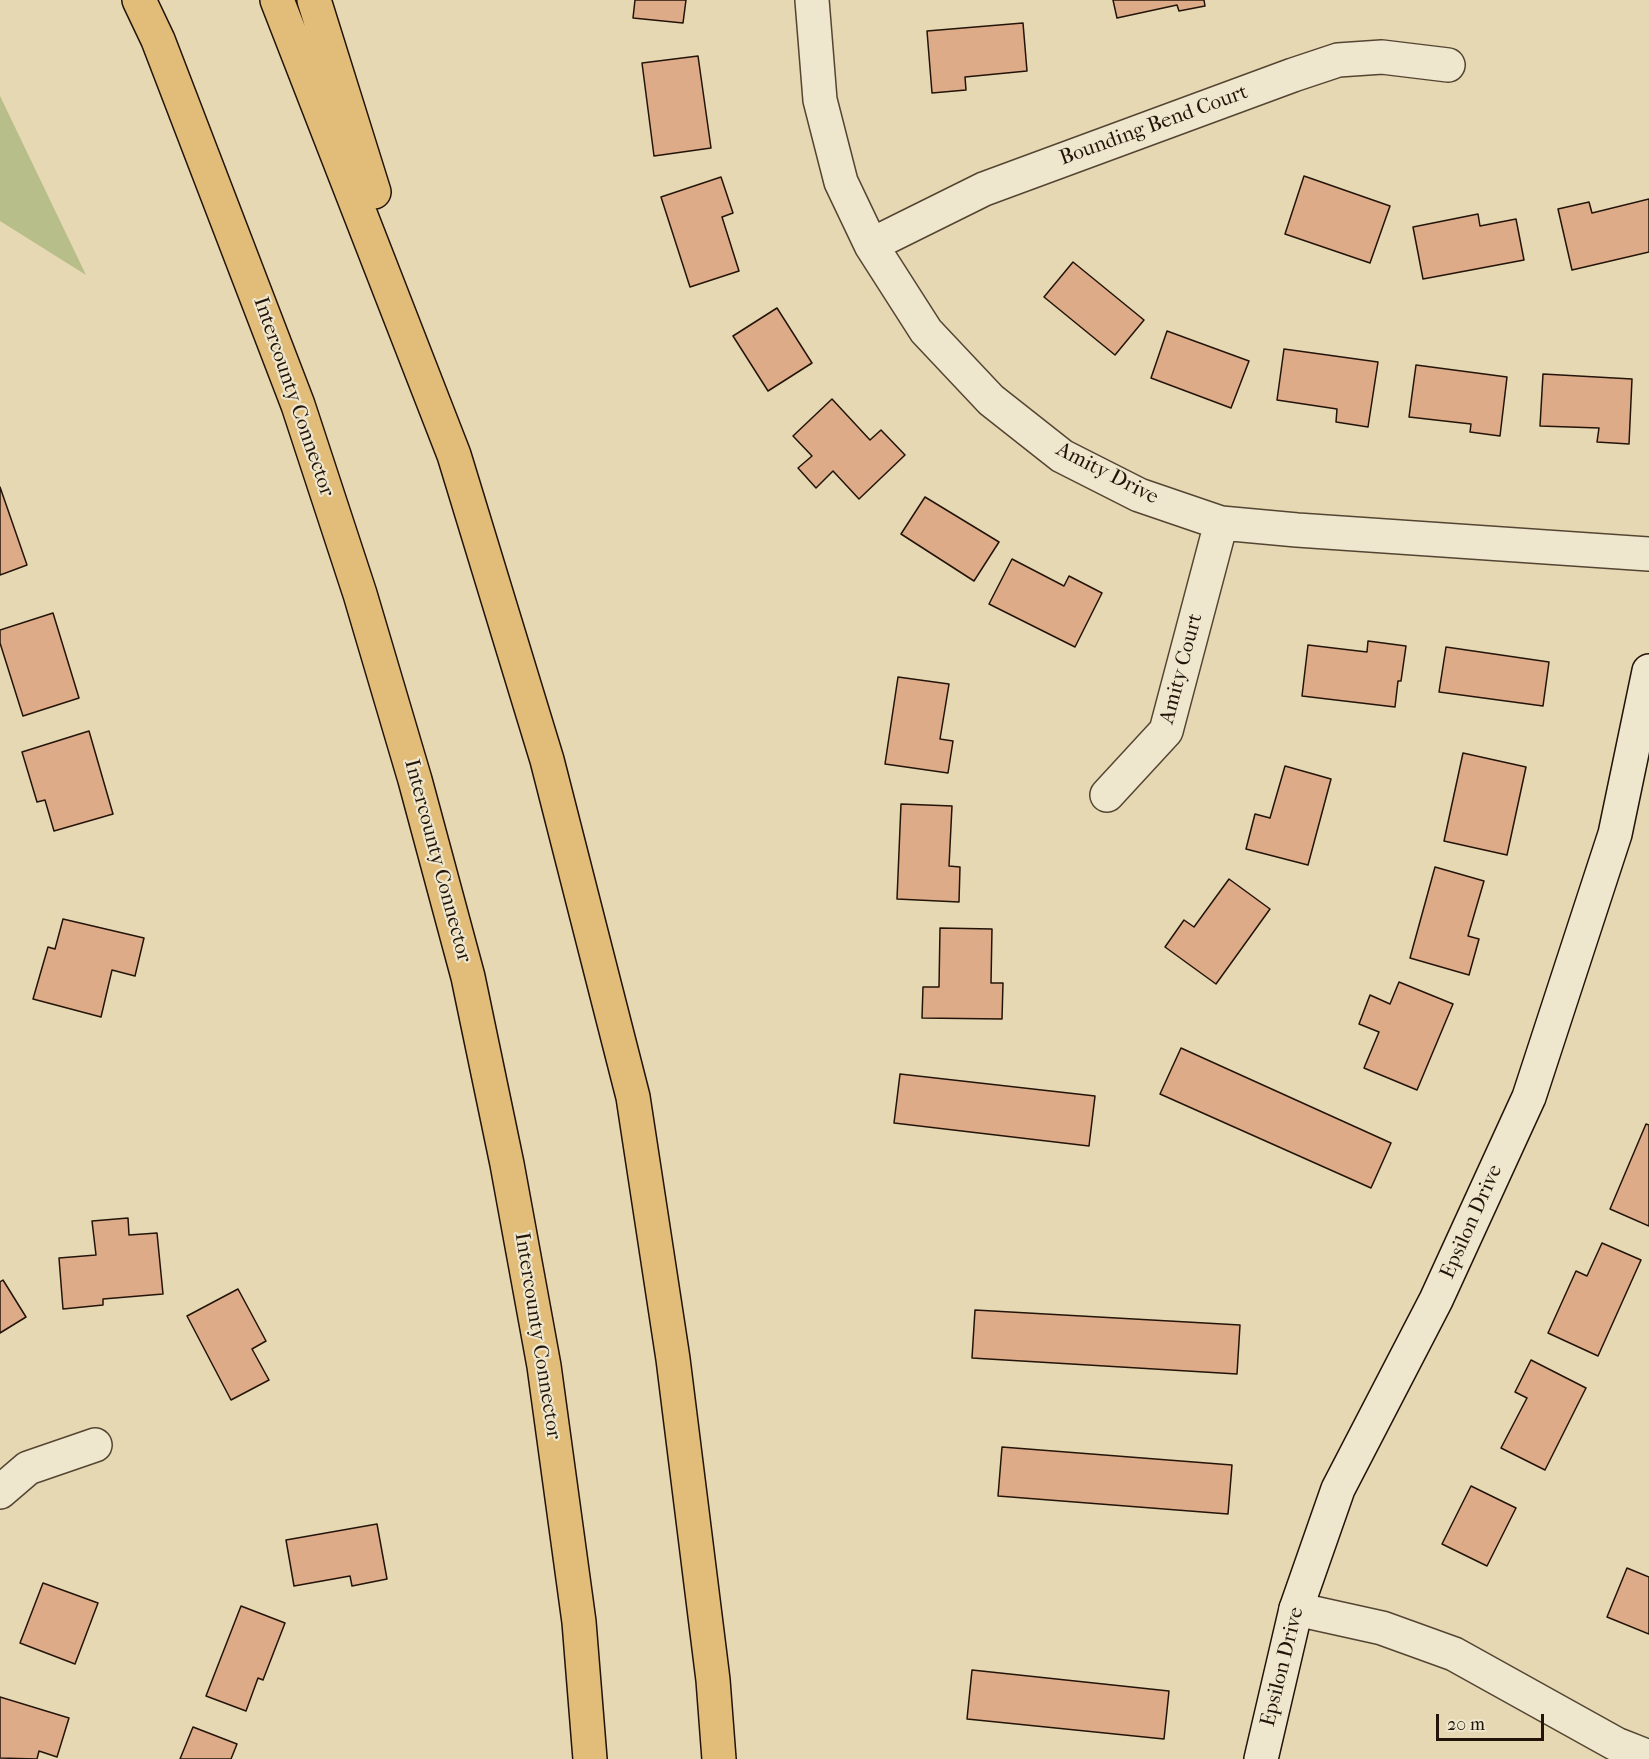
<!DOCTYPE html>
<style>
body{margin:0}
#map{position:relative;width:1649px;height:1759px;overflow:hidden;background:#e5d8b2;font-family:"IM FELL French Canon",serif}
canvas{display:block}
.scale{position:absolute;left:1436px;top:1714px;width:108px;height:27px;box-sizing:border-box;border:3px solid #231409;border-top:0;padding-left:8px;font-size:18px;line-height:21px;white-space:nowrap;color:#231409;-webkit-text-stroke:4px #eee6cd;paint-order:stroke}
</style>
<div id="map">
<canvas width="1649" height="1759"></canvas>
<div class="scale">20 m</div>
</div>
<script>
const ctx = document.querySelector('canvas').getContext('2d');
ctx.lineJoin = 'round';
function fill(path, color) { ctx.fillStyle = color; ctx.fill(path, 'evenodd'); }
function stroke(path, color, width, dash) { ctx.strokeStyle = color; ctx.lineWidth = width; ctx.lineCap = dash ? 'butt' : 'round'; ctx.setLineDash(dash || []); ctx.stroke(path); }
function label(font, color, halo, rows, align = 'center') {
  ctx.font = font + ' "IM FELL French Canon",serif'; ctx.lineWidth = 4.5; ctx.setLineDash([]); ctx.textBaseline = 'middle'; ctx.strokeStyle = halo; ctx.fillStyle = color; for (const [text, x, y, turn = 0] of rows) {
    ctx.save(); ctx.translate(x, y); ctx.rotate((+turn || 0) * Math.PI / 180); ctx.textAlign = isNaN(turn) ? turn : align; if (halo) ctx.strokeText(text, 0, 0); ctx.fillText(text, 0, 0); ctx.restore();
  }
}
const green = new Path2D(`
 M 0,96 L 86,275 L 0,221 Z`);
const building = new Path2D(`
 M 635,0 L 686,0 L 683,23 L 633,18 Z
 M 1113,0 L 1204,0 L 1205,6 L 1179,11 L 1177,5 L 1117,18 Z
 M 1023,23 L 1027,71 L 965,77 L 966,90 L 932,93 L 927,31 Z
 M 698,56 L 711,148 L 654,156 L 642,63 Z
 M 1304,176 L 1390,206 L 1370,263 L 1285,234 Z
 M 721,177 L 733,213 L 722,217 L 739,271 L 690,287 L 661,197 Z
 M 1649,199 L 1649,252 L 1572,270 L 1558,209 L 1589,202 L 1592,213 Z
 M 1478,214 L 1480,226 L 1516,219 L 1524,260 L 1423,279 L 1413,227 Z
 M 1073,262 L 1144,320 L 1115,355 L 1044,297 Z
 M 777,308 L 812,363 L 768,391 L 733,336 Z
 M 1167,331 L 1249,361 L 1231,408 L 1151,378 Z
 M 1284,349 L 1378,362 L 1368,427 L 1336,422 L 1337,409 L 1277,400 Z
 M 1416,365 L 1507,377 L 1500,436 L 1470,432 L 1471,424 L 1409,417 Z
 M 1543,374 L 1632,379 L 1629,444 L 1597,442 L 1599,428 L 1540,426 Z
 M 832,399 L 870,440 L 881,430 L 905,455 L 859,499 L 833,471 L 816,488 L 798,468 L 812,456 L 793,436 Z
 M 0,487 L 27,565 L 0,575 Z
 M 925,497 L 999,542 L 974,581 L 901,534 Z
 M 1012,559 L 1064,586 L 1069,576 L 1102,593 L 1075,647 L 989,604 Z
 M 53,613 L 79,698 L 23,716 L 0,643 L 0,630 Z
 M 1368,641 L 1406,646 L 1401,681 L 1398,681 L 1395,707 L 1302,696 L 1308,645 L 1367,652 Z
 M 1446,647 L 1549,662 L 1543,706 L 1439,692 Z
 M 898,677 L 949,684 L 940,739 L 953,741 L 948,773 L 885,764 Z
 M 89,731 L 113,814 L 54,831 L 45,800 L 37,802 L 22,752 Z
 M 1463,753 L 1526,767 L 1507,855 L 1444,841 Z
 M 1285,766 L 1331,779 L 1308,865 L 1246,849 L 1255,814 L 1270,818 Z
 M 901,804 L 952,806 L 949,866 L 960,867 L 959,902 L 897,899 Z
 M 1435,867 L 1484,881 L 1468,936 L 1479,939 L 1469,975 L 1410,958 Z
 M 1229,879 L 1270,909 L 1216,984 L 1165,947 L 1184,920 L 1194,927 Z
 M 63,919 L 144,938 L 135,976 L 112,970 L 101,1017 L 33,999 L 48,947 L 55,949 Z
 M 940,928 L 992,929 L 991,983 L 1003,983 L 1002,1019 L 922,1018 L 923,987 L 939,987 Z
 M 1399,982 L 1453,1004 L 1417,1090 L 1364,1068 L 1379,1032 L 1359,1024 L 1370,995 L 1390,1004 Z
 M 1181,1048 L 1391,1143 L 1371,1188 L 1160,1094 Z
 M 900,1074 L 1095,1096 L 1089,1146 L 894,1123 Z
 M 1646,1124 L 1649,1125 L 1649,1226 L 1610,1209 Z
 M 128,1218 L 129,1235 L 157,1233 L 163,1294 L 103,1299 L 103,1305 L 63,1309 L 59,1258 L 96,1255 L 92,1221 Z
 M 1602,1243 L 1641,1260 L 1598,1356 L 1548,1333 L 1576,1271 L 1587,1276 Z
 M 3,1280 L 26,1317 L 0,1333 L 0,1282 Z
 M 238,1289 L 266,1341 L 252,1349 L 269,1380 L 231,1400 L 187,1316 Z
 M 975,1310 L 1240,1325 L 1237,1374 L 972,1358 Z
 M 1531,1360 L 1586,1388 L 1545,1470 L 1501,1448 L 1527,1398 L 1515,1392 Z
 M 1002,1447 L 1232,1465 L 1228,1514 L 998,1496 Z
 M 1471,1486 L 1516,1508 L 1487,1566 L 1442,1544 Z
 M 377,1524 L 387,1579 L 352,1586 L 350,1576 L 294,1586 L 286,1540 Z
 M 1627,1568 L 1649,1577 L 1649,1634 L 1607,1617 Z
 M 43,1583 L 98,1603 L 75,1664 L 20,1643 Z
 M 241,1606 L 285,1623 L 263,1680 L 258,1678 L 246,1711 L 206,1696 Z
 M 972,1670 L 1169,1691 L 1164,1739 L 967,1719 Z
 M 0,1697 L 69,1718 L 57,1757 L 39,1751 L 37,1759 L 0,1758 Z
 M 193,1727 L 237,1744 L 231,1759 L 180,1759 Z`);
const street = new Path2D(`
 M 812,0 L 820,100 L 841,182 L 871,245 L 926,331 L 991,400 L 1062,456 L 1139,495 L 1221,523 L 1297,530 L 1649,554
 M 871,245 L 984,189 L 1293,75 L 1338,60 L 1382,57 L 1448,65
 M 1107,795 L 1166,731 L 1221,523
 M 0,1492 L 28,1468 L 95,1445
 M 1296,1609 L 1382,1628 L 1454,1654 L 1616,1744 L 1649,1757`);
const secondary = new Path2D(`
 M 1261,1759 L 1296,1609 L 1338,1489 L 1436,1300 L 1529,1097 L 1615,834 L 1649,671`);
const highway = new Path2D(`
 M 139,0 L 158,40 L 298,405 L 360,594 L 415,780 L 468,977 L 507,1164 L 544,1366 L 579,1622 L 590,1759
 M 277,0 L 454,455 L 547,760 L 633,1097 L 673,1359 L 713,1680 L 719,1759
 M 314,0 L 374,192`);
const streetNames = [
 ["Bounding Bend Court",1154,126,-20],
 ["Intercounty Connector",293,397,71],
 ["Amity Drive",1107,474,27],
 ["Amity Court",1182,669,-75],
 ["Intercounty Connector",437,861,75],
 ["Epsilon Drive",1472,1222,-66],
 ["Intercounty Connector",537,1336,81],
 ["Epsilon Drive",1283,1667,-76]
];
fill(green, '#b8be89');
fill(building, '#deab89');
stroke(building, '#231409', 1.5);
stroke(street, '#544533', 36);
stroke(secondary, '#231409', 36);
stroke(highway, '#231409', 36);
stroke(street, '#eee6cd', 33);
stroke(secondary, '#eee6cd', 33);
stroke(highway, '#e2bc79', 33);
label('21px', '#231409', '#eee6cd', streetNames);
</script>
